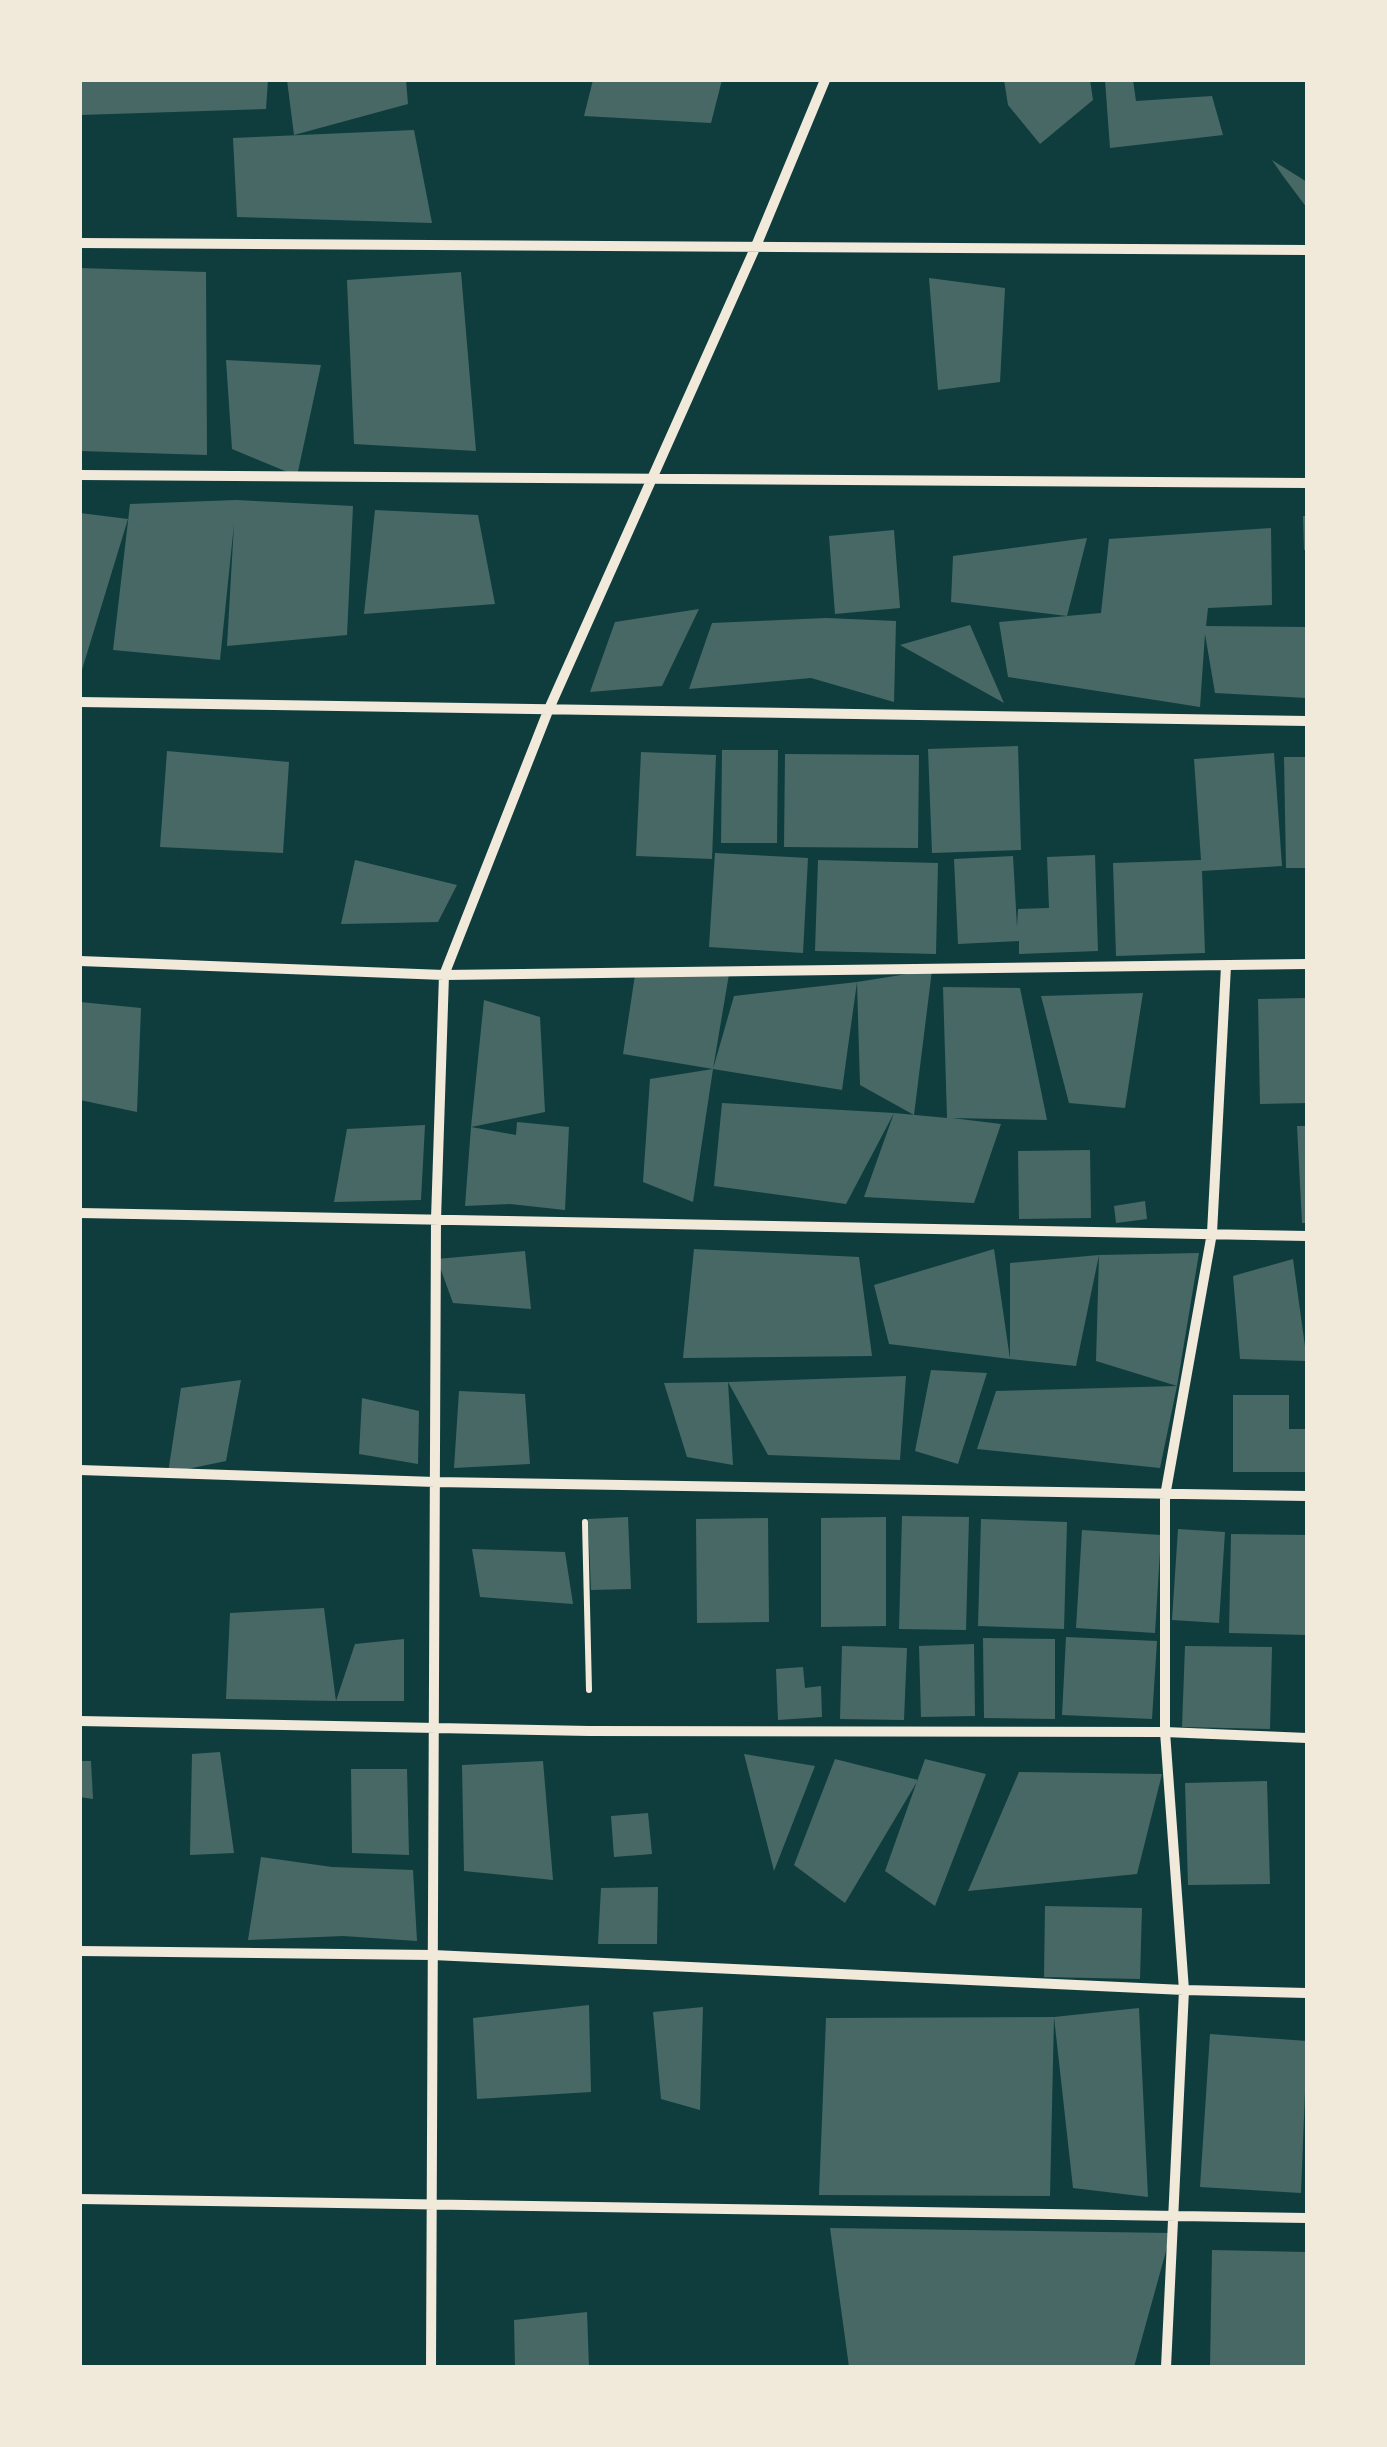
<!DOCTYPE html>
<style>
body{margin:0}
#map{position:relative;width:1387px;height:2447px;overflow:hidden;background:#0f3d3e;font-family:Mulish,sans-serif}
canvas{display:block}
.frame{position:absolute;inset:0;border:82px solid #f1e9da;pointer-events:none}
</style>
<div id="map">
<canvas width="1387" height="2447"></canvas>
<div class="frame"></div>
</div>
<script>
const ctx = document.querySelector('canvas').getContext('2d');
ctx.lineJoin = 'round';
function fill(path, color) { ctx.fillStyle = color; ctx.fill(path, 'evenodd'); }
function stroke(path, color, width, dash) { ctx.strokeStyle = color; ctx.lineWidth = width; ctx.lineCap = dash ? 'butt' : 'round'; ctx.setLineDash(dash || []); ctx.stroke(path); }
const building = new Path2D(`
 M 80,80 L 268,80 L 266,109 L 80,115 Z
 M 287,80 L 406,80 L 408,104 L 294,135 Z
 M 593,80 L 722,80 L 711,123 L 584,116 Z
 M 1004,80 L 1090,80 L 1093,100 L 1040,144 L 1008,105 Z
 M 1105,80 L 1133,80 L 1136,101 L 1212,96 L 1223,135 L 1110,148 Z
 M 414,130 L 432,223 L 237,217 L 233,138 Z
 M 1272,160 L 1307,182 L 1307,208 L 1283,176 Z
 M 80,268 L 206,272 L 207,455 L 80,451 Z
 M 461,272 L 476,451 L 354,444 L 347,280 Z
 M 929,278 L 1005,288 L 1000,382 L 938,390 Z
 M 226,360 L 321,365 L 297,476 L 232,449 Z
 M 236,500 L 353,506 L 347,635 L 227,646 L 234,524 L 220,660 L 113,650 L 130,504 Z
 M 375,510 L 478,515 L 495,604 L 364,614 Z
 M 80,513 L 128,519 L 81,673 L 80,672 Z
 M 1303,516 L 1307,516 L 1307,550 L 1304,550 Z
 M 1271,528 L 1272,605 L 1208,608 L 1206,626 L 1307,627 L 1307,698 L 1215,693 L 1205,634 L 1200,707 L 1008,677 L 999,622 L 1067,616 L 951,602 L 953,556 L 1087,538 L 1067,616 L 1101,613 L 1109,539 Z
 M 894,530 L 900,608 L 835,614 L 829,536 Z
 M 699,609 L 662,686 L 590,692 L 615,622 Z
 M 826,618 L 896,621 L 894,702 L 811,678 L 689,689 L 712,623 Z
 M 970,625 L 1004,703 L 900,645 Z
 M 1018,746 L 1021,850 L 932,853 L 928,749 Z
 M 722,750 L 778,750 L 777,843 L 721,843 Z
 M 167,751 L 289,762 L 283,853 L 160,847 Z
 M 641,752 L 716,755 L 712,859 L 636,856 Z
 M 1274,753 L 1282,866 L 1202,871 L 1205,953 L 1116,956 L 1113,863 L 1201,860 L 1194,759 Z
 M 785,754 L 919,755 L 918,848 L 784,847 Z
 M 1284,757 L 1307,757 L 1307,868 L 1286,868 Z
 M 715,853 L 808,858 L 803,953 L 709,947 Z
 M 1095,855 L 1098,951 L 1019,954 L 1019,941 L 958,944 L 954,859 L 1013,856 L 1017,927 L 1018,909 L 1049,908 L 1047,857 Z
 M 355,860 L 457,885 L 438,922 L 341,924 Z
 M 818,860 L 938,863 L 936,954 L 815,951 Z
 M 932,970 L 914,1115 L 860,1085 L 857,982 Z
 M 729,974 L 713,1069 L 693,1202 L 643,1182 L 650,1079 L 713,1069 L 623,1054 L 635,975 Z
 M 857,982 L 842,1090 L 713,1069 L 734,996 Z
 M 943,987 L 1020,988 L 1047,1120 L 952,1118 L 1001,1124 L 974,1203 L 864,1197 L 894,1113 L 947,1118 Z
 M 1143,993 L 1125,1108 L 1069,1103 L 1041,996 Z
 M 1307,998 L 1307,1103 L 1260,1104 L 1258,999 Z
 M 484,1000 L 540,1017 L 545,1112 L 471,1127 Z
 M 80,1002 L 141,1008 L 137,1112 L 80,1100 Z
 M 722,1103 L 894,1113 L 846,1204 L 714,1186 Z
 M 517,1122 L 569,1127 L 565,1210 L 510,1204 L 465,1206 L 471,1127 L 516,1135 Z
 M 425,1125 L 421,1200 L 334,1202 L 347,1129 Z
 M 1297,1126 L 1307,1126 L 1307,1223 L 1302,1223 Z
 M 1090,1150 L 1091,1218 L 1019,1219 L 1018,1151 Z
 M 1145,1201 L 1147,1219 L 1116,1223 L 1114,1206 Z
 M 694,1249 L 859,1257 L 872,1356 L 683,1358 Z
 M 994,1249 L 1010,1359 L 889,1344 L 874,1285 Z
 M 525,1251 L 531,1309 L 453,1303 L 437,1259 Z
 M 1199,1253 L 1177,1386 L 1160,1468 L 977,1449 L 996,1391 L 1177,1386 L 1096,1361 L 1099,1255 L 1076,1366 L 1010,1359 L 1010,1263 L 1099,1255 Z
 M 1293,1259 L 1307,1361 L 1240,1359 L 1233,1276 Z
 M 931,1370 L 987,1373 L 958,1464 L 915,1451 Z
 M 906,1376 L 900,1460 L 768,1455 L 728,1382 Z
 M 241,1380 L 226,1461 L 168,1473 L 181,1388 Z
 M 728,1382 L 733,1465 L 687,1457 L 664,1383 Z
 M 459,1391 L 525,1394 L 530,1464 L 454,1468 Z
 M 1233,1395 L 1289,1395 L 1289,1429 L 1307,1429 L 1307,1472 L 1233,1472 Z
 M 362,1398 L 419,1411 L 418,1464 L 359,1454 Z
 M 902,1516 L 969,1517 L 966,1630 L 899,1629 Z
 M 628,1517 L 631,1589 L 591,1590 L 588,1519 Z
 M 886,1517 L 886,1626 L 821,1627 L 821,1518 Z
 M 768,1518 L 769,1622 L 697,1623 L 696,1519 Z
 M 981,1519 L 1067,1522 L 1064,1629 L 978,1626 Z
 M 1178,1529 L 1225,1532 L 1219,1623 L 1172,1620 Z
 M 1082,1530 L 1161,1535 L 1155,1633 L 1076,1628 Z
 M 1231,1534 L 1307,1535 L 1307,1635 L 1229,1633 Z
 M 472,1549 L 565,1552 L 573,1604 L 480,1597 Z
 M 324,1608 L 336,1701 L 355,1644 L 404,1639 L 404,1701 L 336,1701 L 226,1699 L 230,1613 Z
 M 1066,1637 L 1157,1641 L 1152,1719 L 1062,1715 Z
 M 983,1638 L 1055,1639 L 1055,1719 L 984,1718 Z
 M 974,1644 L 975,1716 L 921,1717 L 919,1646 Z
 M 842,1646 L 907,1648 L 904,1720 L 840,1719 Z
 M 1185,1646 L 1272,1647 L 1270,1729 L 1182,1727 Z
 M 803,1667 L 805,1688 L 821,1686 L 822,1717 L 778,1720 L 776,1669 Z
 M 220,1752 L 234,1853 L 190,1855 L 192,1754 Z
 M 744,1754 L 815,1766 L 774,1871 Z
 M 835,1759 L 918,1780 L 845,1903 L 794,1865 Z
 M 925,1759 L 986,1774 L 935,1906 L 885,1871 Z
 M 80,1761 L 91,1761 L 93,1799 L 80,1797 Z
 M 543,1761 L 553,1880 L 464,1871 L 462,1765 Z
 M 351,1769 L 407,1769 L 409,1855 L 352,1853 Z
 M 1019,1772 L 1162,1774 L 1137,1874 L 968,1891 Z
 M 1267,1781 L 1270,1884 L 1188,1885 L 1185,1783 Z
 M 648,1813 L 652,1854 L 614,1857 L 611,1816 Z
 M 261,1857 L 332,1867 L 413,1870 L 417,1941 L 343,1936 L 248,1940 Z
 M 658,1887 L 657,1944 L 598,1944 L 601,1888 Z
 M 1045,1906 L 1142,1908 L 1140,1979 L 1044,1977 Z
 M 589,2005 L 591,2092 L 477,2099 L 473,2018 Z
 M 703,2007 L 700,2110 L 661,2099 L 653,2012 Z
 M 1139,2008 L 1148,2197 L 1073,2188 L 1054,2017 Z
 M 1054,2017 L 1050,2196 L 819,2195 L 826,2018 Z
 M 1210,2034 L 1307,2041 L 1301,2193 L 1200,2187 Z
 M 830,2228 L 1171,2233 L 1134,2367 L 849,2367 Z
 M 1212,2250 L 1307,2252 L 1307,2367 L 1210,2367 Z
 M 587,2312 L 589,2367 L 515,2367 L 514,2320 Z`);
const path = new Path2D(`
 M 585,1522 L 589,1690`);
const minor = new Path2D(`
 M 80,243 L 1307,250
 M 80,475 L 1307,483
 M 80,702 L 1307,721
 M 80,961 L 444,975 L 1307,964
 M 80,1213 L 1307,1236
 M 80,1470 L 435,1482 L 1307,1496
 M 80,1721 L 589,1731 L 1165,1732 L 1307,1738
 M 80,1951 L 433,1955 L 1184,1990 L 1307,1993
 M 80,2199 L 1307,2218
 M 431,2367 L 436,1219 L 444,975 L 548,711 L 756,246 L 825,80
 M 1166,2367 L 1184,1990 L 1165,1732 L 1165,1496 L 1212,1233 L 1226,966`);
fill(building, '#486865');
stroke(path, '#f1e9da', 6);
stroke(minor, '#f1e9da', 10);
</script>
